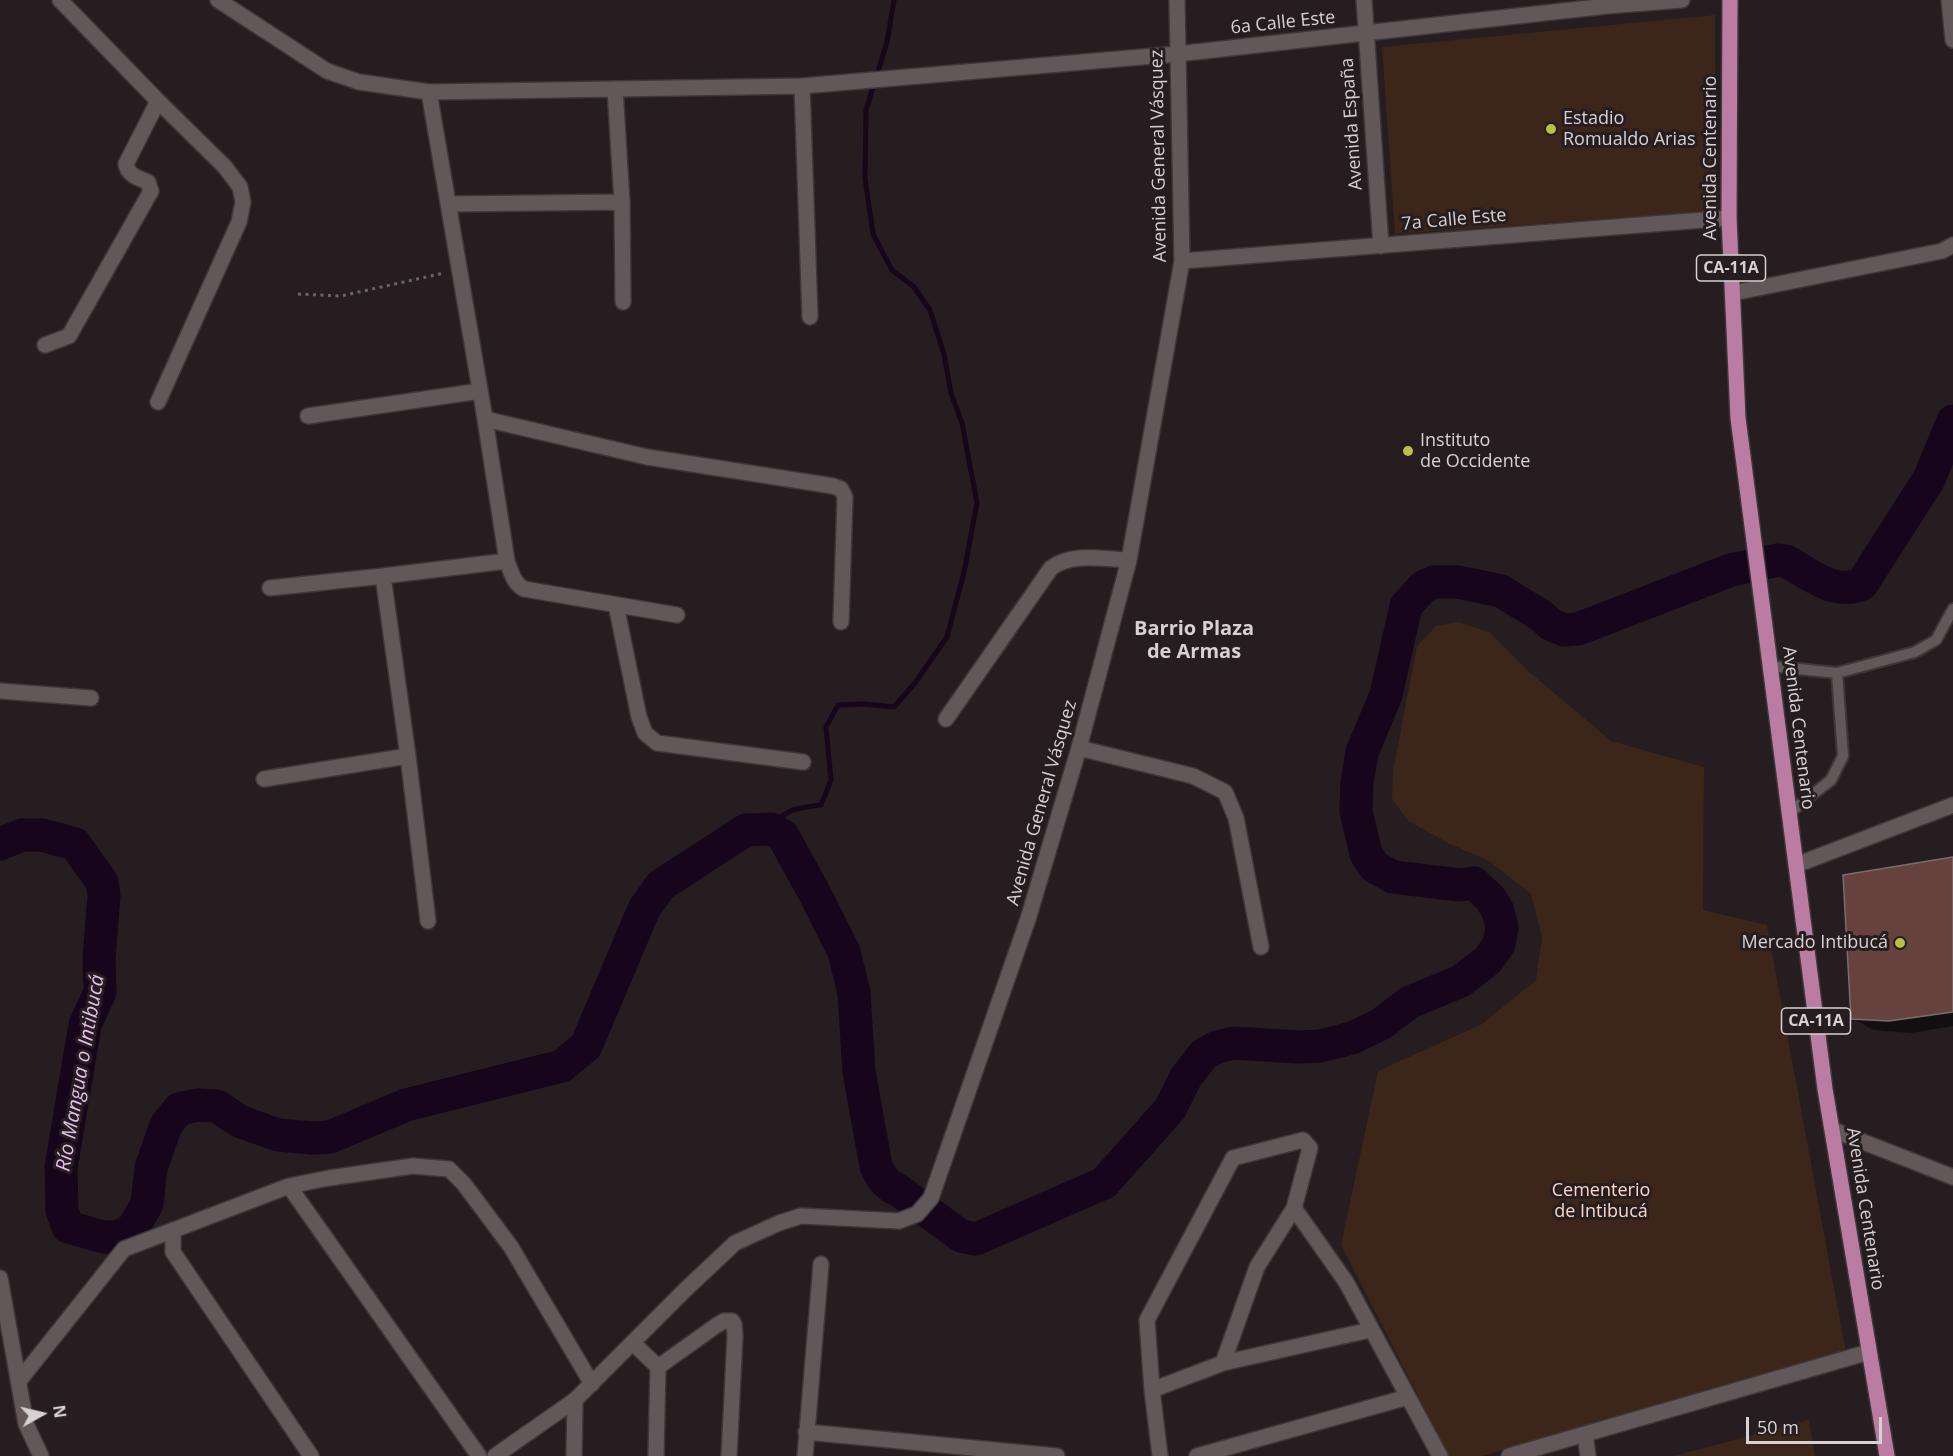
<!DOCTYPE html>
<meta charset="utf-8">
<style>
body{margin:0}
#map{position:relative;width:1953px;height:1456px;overflow:hidden;background:#251d1f;font-family:"Open Sans",sans-serif}
canvas{display:block}
.north{position:absolute;left:12px;top:1384px;width:60px;height:60px;-webkit-text-stroke:4px #251d1f;paint-order:stroke;rotate:82deg;font-size:16px;font-weight:700;line-height:24px;text-align:center;color:#d7d1d2}
.north::after{content:'';display:block;margin:auto;width:21px;height:27px;background:#d7d1d2;clip-path:polygon(50% 0,100% 100%,50% 72%,0 100%)}
.scale{position:absolute;left:1746px;top:1417px;width:136px;height:27px;box-sizing:border-box;border:3px solid #d7d1d2;border-top:0;padding-left:8px;font-size:18px;line-height:21px;white-space:nowrap;color:#d7d1d2;-webkit-text-stroke:4px #251d1f;paint-order:stroke}
</style>
<div id="map">
<canvas width="1953" height="1456"></canvas>
<div class="north">N</div>
<div class="scale">50 m</div>
</div>
<script>
const ctx = document.querySelector('canvas').getContext('2d');
ctx.lineJoin = 'round';
function fill(path, color) { ctx.fillStyle = color; ctx.fill(path, 'evenodd'); }
function stroke(path, color, width, dash) { ctx.strokeStyle = color; ctx.lineWidth = width; ctx.lineCap = dash ? 'butt' : 'round'; ctx.setLineDash(dash || []); ctx.stroke(path); }
function label(font, color, halo, rows, align = 'center') {
  ctx.font = font + ' "Open Sans",sans-serif'; ctx.lineWidth = 6; ctx.setLineDash([]); ctx.textBaseline = 'middle'; ctx.strokeStyle = halo; ctx.fillStyle = color; for (const [text, x, y, turn = 0] of rows) {
    ctx.save(); ctx.translate(x, y); ctx.rotate((+turn || 0) * Math.PI / 180); ctx.textAlign = isNaN(turn) ? turn : align; if (halo) ctx.strokeText(text, 0, 0); ctx.fillText(text, 0, 0); ctx.restore();
  }
}
const green = new Path2D(`
 M 1715,15 L 1716,211 L 1395,234 L 1382,47 Z
 M 1459,622 L 1489,632 L 1525,668 L 1611,741 L 1704,767 L 1703,910 L 1767,925 L 1846,1353 L 1483,1456 L 1449,1456 L 1341,1245 L 1378,1071 L 1482,1024 L 1536,980 L 1542,937 L 1531,894 L 1489,861 L 1448,843 L 1408,821 L 1392,799 L 1393,771 L 1417,646 L 1436,626 Z
 M 1809,1420 L 1815,1456 L 1674,1456 Z`);
const shadow = new Path2D(`
 M 1953,858 L 1953,1026 L 1911,1033 L 1873,1030 L 1852,1018 Z`);
const stream = new Path2D(`
 M 772,829 C 783,808 799,808 821,805 L 831,780 L 826,727 L 838,705 L 864,704 L 894,707 L 915,683 L 947,637 L 964,572 L 977,503 L 962,423 L 951,393 L 944,354 L 930,310 L 914,287 L 892,270 L 873,234 L 865,178 L 866,110 L 887,42 L 894,0`);
const river = new Path2D(`
 M 0,844 L 22,835 L 42,835 L 75,844 L 102,882 L 104,896 L 99,958 L 100,992 L 85,1025 L 61,1168 L 62,1211 L 68,1227 L 103,1237 L 117,1237 L 132,1230 L 147,1204 L 151,1168 L 166,1125 L 179,1109 L 198,1105 L 217,1106 L 239,1121 L 278,1135 L 312,1138 L 330,1137 L 406,1105 L 562,1066 L 586,1046 L 644,909 L 661,885 L 746,830 L 772,829 L 783,836 L 815,894 L 844,952 L 854,993 L 859,1072 L 876,1166 C 881,1177 886,1185 898,1190 L 961,1236 L 976,1239 L 1104,1183 L 1170,1109 L 1186,1077 L 1204,1054 L 1217,1047 L 1234,1043 L 1298,1047 L 1320,1046 L 1352,1038 L 1381,1024 L 1410,1002 L 1461,981 L 1488,960 L 1499,944 L 1502,927 L 1498,911 L 1490,898 L 1474,883 L 1460,885 L 1393,877 L 1375,867 L 1366,854 L 1356,811 L 1357,783 L 1362,752 L 1386,695 L 1406,606 L 1423,587 L 1434,582 L 1458,582 L 1501,591 L 1540,615 L 1552,625 L 1564,630 L 1578,629 L 1731,570 L 1778,560 L 1786,561 C 1810,574 1834,596 1862,584 L 1929,479 L 1953,421`);
const building = new Path2D(`
 M 1953,857 L 1953,1012 L 1889,1021 L 1851,1019 L 1843,875 Z`);
const path = new Path2D(`
 M 298,294 L 341,296 L 444,273`);
const service = new Path2D(`
 M 1770,666 L 1837,673 L 1915,652 L 1936,640 L 1953,609
 M 1789,813 L 1831,780 L 1843,756 L 1837,673`);
const minor = new Path2D(`
 M 60,0 L 158,101 L 225,167 L 240,187 L 243,202 L 239,222 L 158,402
 M 218,0 L 327,71 L 359,82 L 429,92 L 802,86 L 1177,54 L 1607,6 L 1682,0
 M 1364,0 L 1381,246
 M 1949,0 L 1953,40
 M 802,86 L 810,317
 M 615,89 L 622,202 L 623,302
 M 429,92 L 485,419 L 507,561 C 511,571 513,583 524,589 L 677,615
 M 448,204 L 622,202
 M 1182,261 L 1729,218
 M 1733,293 L 1942,251 L 1953,245
 M 45,345 L 69,336 L 151,191 L 148,182 C 139,178 128,176 126,164 L 158,101
 M 308,416 L 480,391
 M 485,419 L 647,457 L 833,486 L 841,489 L 845,497 L 841,622
 M 270,588 L 383,576
 M 616,605 L 639,717 L 645,733 L 657,743 L 803,762
 M 0,691 L 91,698
 M 946,719 L 1051,568 C 1073,552 1103,559 1129,560
 M 1079,748 L 1193,776 L 1225,792 L 1236,818 L 1261,947
 M 264,779 L 408,756
 M 1796,865 L 1953,805
 M 428,921 L 408,756 L 383,576 L 507,561
 M 1833,1130 L 1953,1177
 M 289,1186 L 479,1456
 M 1294,1208 L 1346,1282 L 1440,1456
 M 173,1230 L 173,1252 L 311,1456
 M 0,1278 L 26,1424 L 41,1456
 M 634,1344 L 658,1367 L 656,1456
 M 658,1367 L 717,1325 L 724,1321 L 732,1321 L 734,1324 L 735,1336 L 729,1456
 M 19,1381 L 124,1249 L 289,1186 L 329,1178 L 413,1166 L 449,1169 L 464,1184 L 511,1247 L 592,1384
 M 1152,1390 L 1223,1363 L 1370,1330
 M 806,1432 L 1057,1456
 M 1585,1434 L 1588,1456
 M 495,1456 L 575,1400 L 685,1290 L 735,1243 L 779,1223 L 801,1216 L 899,1221 L 917,1214 L 931,1198 L 1028,919 L 1079,748 L 1129,560 L 1182,261 L 1177,0
 M 574,1456 L 575,1400
 M 805,1456 L 821,1264
 M 1160,1456 L 1152,1390 L 1147,1320 L 1233,1158 L 1303,1140 L 1310,1148 L 1294,1208 L 1257,1267 L 1223,1363
 M 1197,1456 L 1408,1397
 M 1509,1456 L 1869,1352`);
const primary = new Path2D(`
 M 1730,0 L 1729,218 L 1738,418 L 1825,1089 L 1887,1456`);
const markers = [
 [1551,129,6,"#bbc045"],
 [1408,451,6,"#bbc045"],
 [1900,943,6,"#bbc045"]
];
const shields = [
 [1731,268,69],
 [1816,1021,69]
];
const shieldNames = [
 ["CA-11A",1731,268],
 ["CA-11A",1816,1021]
];
const streetNames = [
 ["6a Calle Este",1283,23,-6],
 ["Avenida España",1352,124,-94],
 ["Avenida General Vásquez",1159,156,-91],
 ["Avenida Centenario",1711,158,-90],
 ["7a Calle Este",1454,220,-5],
 ["Avenida Centenario",1798,728,83],
 ["Avenida General Vásquez",1042,803,-74],
 ["Avenida Centenario",1865,1209,81]
];
const poiNames = [
 ["Estadio",1563,119],
 ["Romualdo Arias",1563,140],
 ["Instituto",1420,441],
 ["de Occidente",1420,462],
 ["Mercado Intibucá",1888,943,"right"]
];
const parkNames = [
 ["Cementerio",1601,1191],
 ["de Intibucá",1601,1212]
];
const neighbourhoodNames = [
 ["Barrio Plaza",1194,629],
 ["de Armas",1194,652]
];
const waterNames = [
 ["Río Mangua o Intibucá",81,1073,-80]
];
fill(green, '#3c2519');
fill(shadow, '#0007');
stroke(stream, '#17051c', 5);
stroke(river, '#17051c', 33);
fill(building, '#67413e');
stroke(building, '#786e6d', 1.5);
stroke(service, '#3e3739', 14);
stroke(minor, '#3e3739', 18);
stroke(primary, '#3e3739', 18);
stroke(path, '#6b6465', 3, [3, 4.5]);
stroke(service, '#62585a', 10);
stroke(minor, '#62585a', 15);
stroke(primary, '#ba7ca3', 15);
for (const [x, y, r, color] of markers) { const dot = new Path2D(); dot.arc(x, y, r, 0, 2 * Math.PI); ctx.fillStyle = color; ctx.fill(dot); stroke(dot, '#251d1f', 2); }
for (const [x, y, w] of shields) { const box = new Path2D(); box.roundRect(x - w / 2, y - 13, w, 26, 4.5); ctx.fillStyle = '#251d1f'; ctx.fill(box); stroke(box, '#d7d1d2', 1.5); }
label('bold 16px', '#d7d1d2', null, shieldNames);
label('18px', '#d7d1d2', '#251d1f', streetNames);
label('18px', '#d7d1d2', '#251d1f', poiNames, 'left');
label('18px', '#fcd5c3', '#251d1f', parkNames);
label('bold 20px', '#d7d1d2', '#251d1f', neighbourhoodNames);
label('italic 20px', '#e6bdf1', '#251d1f', waterNames);
</script>
